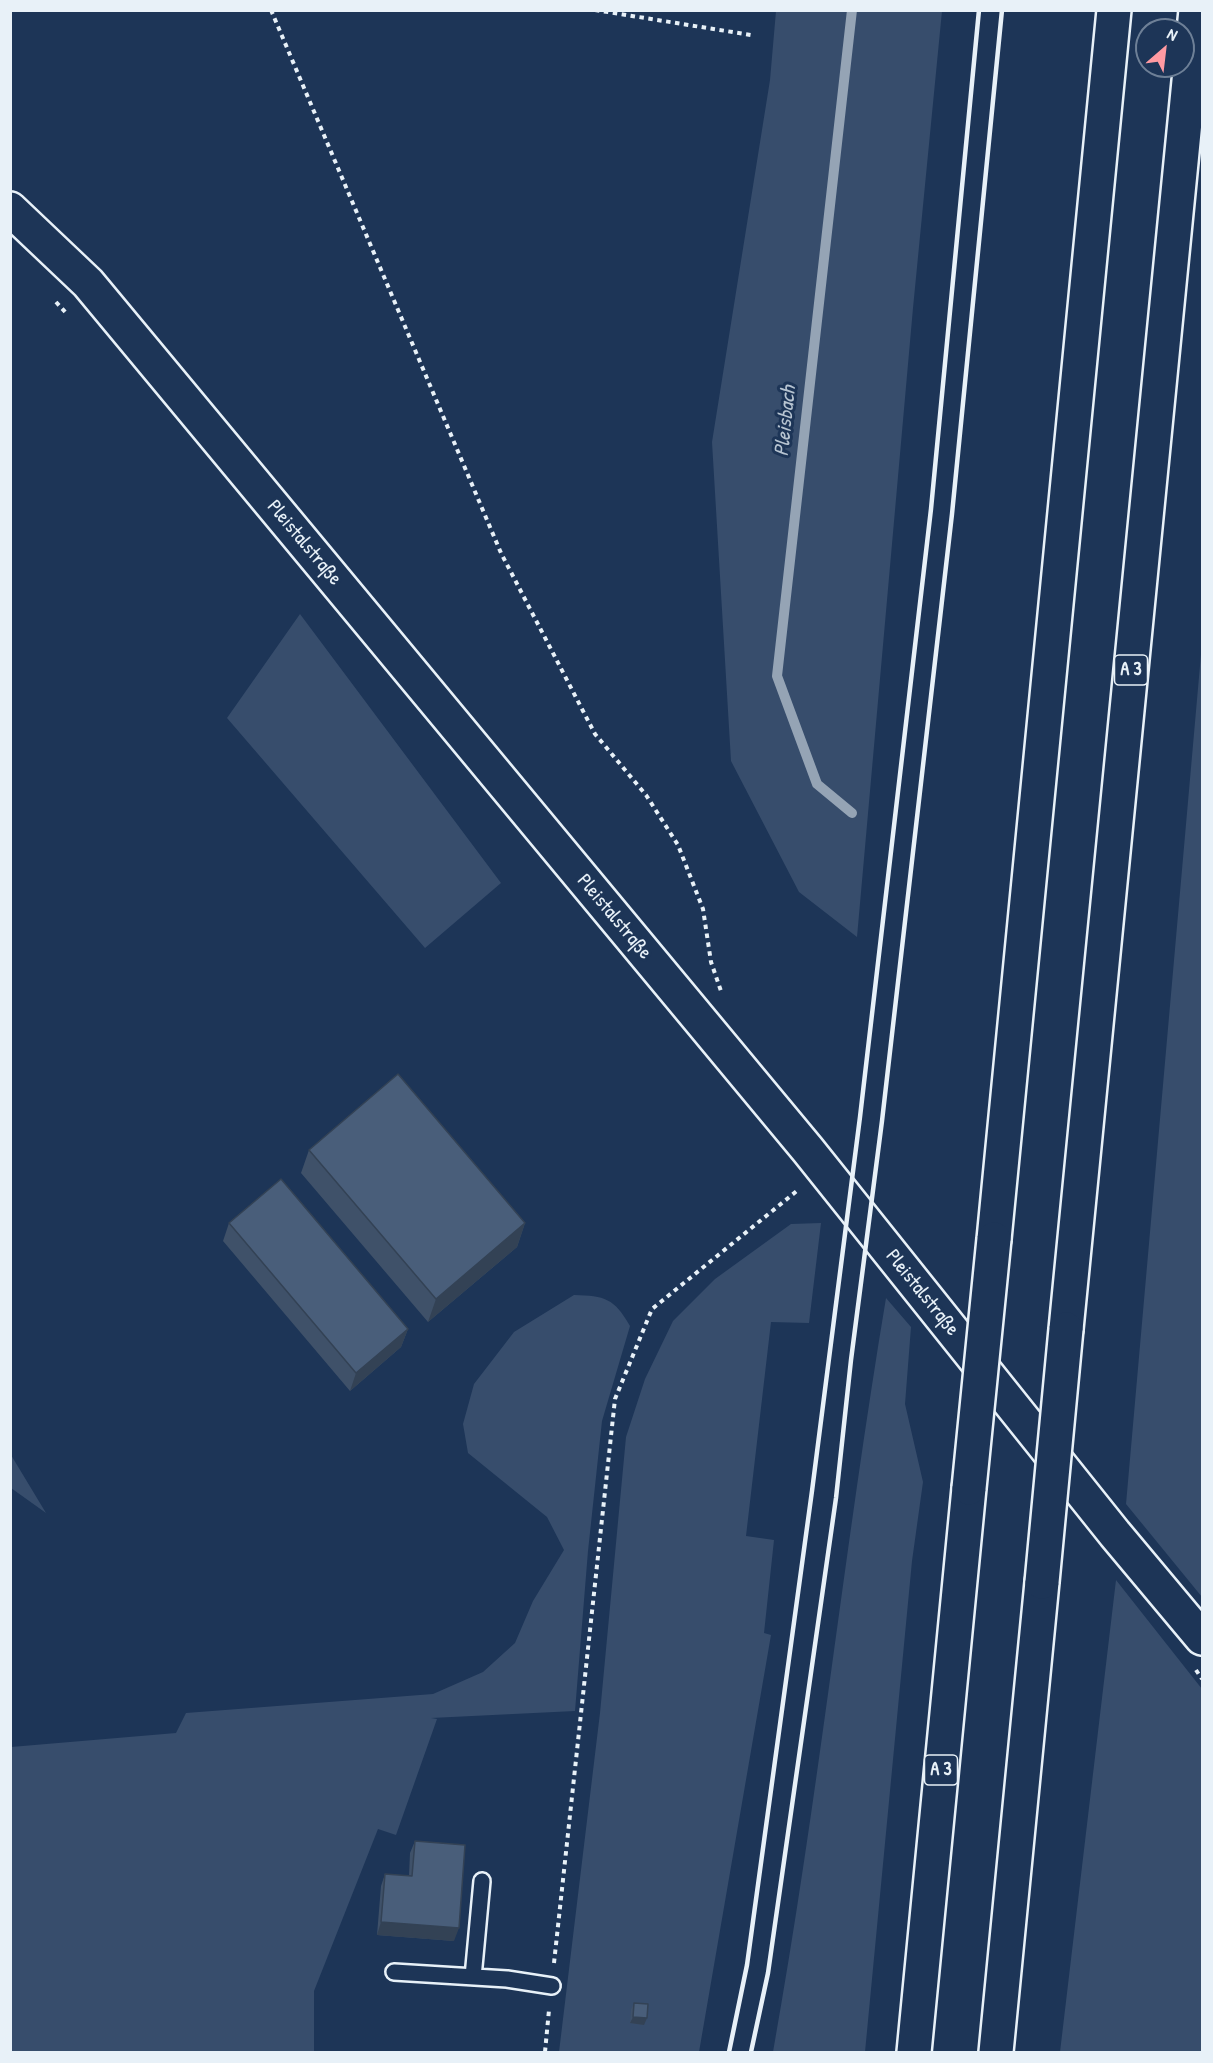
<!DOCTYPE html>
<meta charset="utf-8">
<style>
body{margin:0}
#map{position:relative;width:1213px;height:2063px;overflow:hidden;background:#1d3557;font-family:"Patrick Hand",sans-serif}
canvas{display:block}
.frame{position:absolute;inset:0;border:12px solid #e8f1f8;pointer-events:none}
.north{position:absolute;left:1135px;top:18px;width:60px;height:60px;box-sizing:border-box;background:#1d3557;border:2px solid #6e8097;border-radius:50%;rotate:28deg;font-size:16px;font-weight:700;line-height:24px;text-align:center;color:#e8f1f8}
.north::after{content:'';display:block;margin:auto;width:21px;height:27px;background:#ff9aa2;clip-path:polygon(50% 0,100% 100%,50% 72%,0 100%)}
</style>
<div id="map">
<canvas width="1213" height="2063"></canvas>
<div class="frame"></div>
<div class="north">N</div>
</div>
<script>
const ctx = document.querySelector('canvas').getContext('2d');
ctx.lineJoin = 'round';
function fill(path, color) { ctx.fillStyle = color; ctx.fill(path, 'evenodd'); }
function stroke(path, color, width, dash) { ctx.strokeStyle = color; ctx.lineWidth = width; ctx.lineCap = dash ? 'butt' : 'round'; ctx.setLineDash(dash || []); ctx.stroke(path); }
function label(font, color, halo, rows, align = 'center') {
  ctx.font = font + ' "Patrick Hand",sans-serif'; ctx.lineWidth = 6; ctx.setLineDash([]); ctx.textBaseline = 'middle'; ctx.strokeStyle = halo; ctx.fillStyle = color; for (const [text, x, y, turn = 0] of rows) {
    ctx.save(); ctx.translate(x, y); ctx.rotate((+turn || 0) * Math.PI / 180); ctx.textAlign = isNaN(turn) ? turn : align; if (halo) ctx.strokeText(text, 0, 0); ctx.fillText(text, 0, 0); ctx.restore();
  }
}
const green = new Path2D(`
 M 776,11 L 942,11 L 913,308 L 857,937 L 799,892 L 731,761 L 712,442 L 770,80 Z
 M 300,614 L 501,883 L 425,948 L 227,718 Z
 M 1202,643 L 1202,1597 L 1126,1504 Z
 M 821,1223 L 809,1323 L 771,1322 L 746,1536 L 774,1540 L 764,1633 L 771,1635 L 699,2052 L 559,2052 L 600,1713 L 626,1437 L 645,1379 L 673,1321 L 715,1279 L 791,1224 Z
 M 574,1295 C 605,1296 614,1298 630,1326 L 602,1421 L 588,1551 L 575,1711 L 431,1718 L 437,1719 L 396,1835 L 378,1829 L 314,1991 L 314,2052 L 11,2052 L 11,1747 L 176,1733 L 186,1713 L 433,1694 L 483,1672 L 515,1643 L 533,1601 L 564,1550 L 547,1517 L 468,1453 L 463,1424 L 474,1384 L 514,1332 Z
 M 886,1298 L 911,1327 L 905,1404 L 923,1482 L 912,1561 L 865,2052 L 773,2052 C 818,1802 844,1549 886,1298 Z
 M 11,1455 L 46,1513 L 11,1488 Z
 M 1116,1580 L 1202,1689 L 1202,2052 L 1060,2052 Z`);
const stream = new Path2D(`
 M 852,10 L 777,676 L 817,784 L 852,813`);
const path = new Path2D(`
 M 271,10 L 501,553 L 595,734 L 646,795 L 678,845 L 703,909 L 711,962 L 721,991
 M 595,10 L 751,35
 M 56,302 L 67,314
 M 1196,1670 L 1202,1679
 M 554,1963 L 615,1399 L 652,1309 L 798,1190
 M 545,2052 L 549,2010`);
const lane = new Path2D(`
 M 394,1972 L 507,1979 L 552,1986
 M 473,1977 L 482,1881`);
const secondary = new Path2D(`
 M 10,209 L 88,283 L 808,1150 L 1115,1534 L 1202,1638`);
const highway = new Path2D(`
 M 994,1239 L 1114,10
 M 1066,1329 L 1196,10
 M 914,2052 L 969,1488
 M 996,2052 L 1042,1582`);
const rail = new Path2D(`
 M 729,2052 L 747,1965 L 812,1491 L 860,1117 L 931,509 L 979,10
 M 751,2052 L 768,1973 L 836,1498 L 851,1360 L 882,1121 L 952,514 L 1002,10`);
const highwayBridge = new Path2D(`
 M 969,1488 L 994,1239
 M 1042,1582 L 1066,1329`);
const wall = new Path2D(`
 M 309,1150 L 525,1223 L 517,1247 L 428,1322 L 301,1173 Z
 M 229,1223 L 408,1329 L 401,1347 L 350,1391 L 223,1241 Z
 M 415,1841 L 454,1941 L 377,1935 L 381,1886 L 385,1874 L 409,1876 L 410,1853 Z
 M 634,2003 L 644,2025 L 630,2023 L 631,2009 Z`);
const shadedWall = new Path2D(`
 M 525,1223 L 517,1247 L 428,1322 L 436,1299 Z
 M 408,1329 L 401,1347 L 350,1391 L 356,1373 Z
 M 381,1922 L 459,1928 L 454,1941 L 377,1935 Z
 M 633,2017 L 647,2018 L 644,2025 L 630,2023 Z`);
const building = new Path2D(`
 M 398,1074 L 525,1223 L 436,1299 L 309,1150 Z
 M 281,1179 L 408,1329 L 356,1373 L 229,1223 Z
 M 415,1841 L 465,1845 L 459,1928 L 381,1922 L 385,1874 L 412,1876 Z
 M 634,2003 L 648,2004 L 647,2018 L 633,2017 Z`);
const shields = [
 [1131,670,33],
 [941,1770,33]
];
const shieldNames = [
 ["A 3",1131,670],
 ["A 3",941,1770]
];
const streetNames = [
 ["Pleistalstraße",304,543,50],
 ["Pleistalstraße",614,917,50],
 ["Pleistalstraße",922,1293,51]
];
const waterNames = [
 ["Pleisbach",786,421,-84]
];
fill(green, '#374d6c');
stroke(stream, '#95a4b5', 10);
stroke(lane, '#e8f1f8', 20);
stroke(secondary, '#e8f1f8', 38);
stroke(highway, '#e8f1f8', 38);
stroke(path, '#e8f1f8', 4, [4.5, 4.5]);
stroke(lane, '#1d3557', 15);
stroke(secondary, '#1d3557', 33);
stroke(highway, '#1d3557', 33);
stroke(rail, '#e8f1f8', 4.5);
stroke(highwayBridge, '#e8f1f8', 38, []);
stroke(highwayBridge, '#1d3557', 33);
fill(wall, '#3f5169');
fill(shadedWall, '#334255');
fill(building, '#495e7a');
stroke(building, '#334255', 1.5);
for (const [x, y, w] of shields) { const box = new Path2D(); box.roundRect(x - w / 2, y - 15, w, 30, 4.5); ctx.fillStyle = '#1d3557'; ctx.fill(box); stroke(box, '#e8f1f8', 1.5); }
label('bold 18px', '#e8f1f8', null, shieldNames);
label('20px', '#e8f1f8', '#1d3557', streetNames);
label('italic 21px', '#b7c4d1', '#1d3557', waterNames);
</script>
